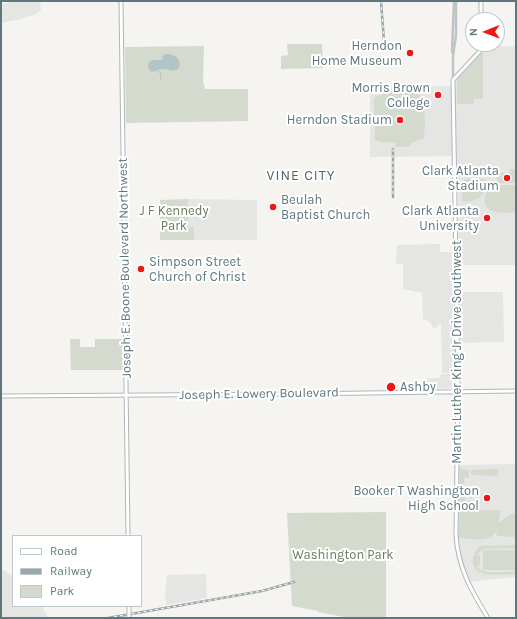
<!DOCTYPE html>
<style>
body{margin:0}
#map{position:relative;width:517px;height:619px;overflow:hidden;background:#f5f4f0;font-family:Karla,sans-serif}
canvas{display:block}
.frame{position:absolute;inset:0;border:2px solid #5d777d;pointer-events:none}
.legend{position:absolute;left:12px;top:535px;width:130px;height:72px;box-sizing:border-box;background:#fff;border:1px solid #bec9cb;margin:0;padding:5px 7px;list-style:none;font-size:12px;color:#5d777d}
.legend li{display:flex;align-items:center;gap:8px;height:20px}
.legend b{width:20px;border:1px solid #bec9cb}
.north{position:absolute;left:465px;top:12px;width:40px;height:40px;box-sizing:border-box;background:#fff;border:1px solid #bec9cb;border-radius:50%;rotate:269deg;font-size:11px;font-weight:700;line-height:16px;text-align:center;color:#5d777d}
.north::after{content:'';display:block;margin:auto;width:14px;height:18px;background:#ef1715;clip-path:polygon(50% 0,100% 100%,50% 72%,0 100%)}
</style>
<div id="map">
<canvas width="517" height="619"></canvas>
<div class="frame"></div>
<ul class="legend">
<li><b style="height:5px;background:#fff"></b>Road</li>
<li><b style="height:5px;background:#9ba6a9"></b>Railway</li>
<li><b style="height:11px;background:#d5dacf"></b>Park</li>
</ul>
<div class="north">N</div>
</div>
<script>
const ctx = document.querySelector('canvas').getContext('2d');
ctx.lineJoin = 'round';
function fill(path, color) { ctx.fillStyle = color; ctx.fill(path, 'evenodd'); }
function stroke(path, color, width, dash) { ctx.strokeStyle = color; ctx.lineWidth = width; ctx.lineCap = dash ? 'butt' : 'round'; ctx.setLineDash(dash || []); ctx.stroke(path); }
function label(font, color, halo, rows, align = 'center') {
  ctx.font = font + ' Karla,sans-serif'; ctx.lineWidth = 4; ctx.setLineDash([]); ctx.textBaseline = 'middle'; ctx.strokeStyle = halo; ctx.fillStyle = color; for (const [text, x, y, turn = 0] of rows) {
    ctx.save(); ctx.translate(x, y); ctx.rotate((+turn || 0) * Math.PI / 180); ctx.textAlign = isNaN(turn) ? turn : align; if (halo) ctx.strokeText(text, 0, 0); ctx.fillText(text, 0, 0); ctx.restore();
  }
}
const built = new Path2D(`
 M 20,1 L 40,1 L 41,10 L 36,14 L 21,19 L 1,23 L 1,4 Z
 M 516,46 L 516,265 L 459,265 L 458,172 L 455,172 L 454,156 L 370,157 L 370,87 L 453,86 L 456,81 L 487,47 Z
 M 188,199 L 257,200 L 257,240 L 194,240 L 194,227 L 188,227 Z
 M 440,244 L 440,252 L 452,252 L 454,339 L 460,294 L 463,292 L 503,292 L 504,342 L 455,343 L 455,373 L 442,373 L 441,323 L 434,329 L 429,321 L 423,319 L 422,293 L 403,289 L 403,264 L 396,264 L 397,245 Z
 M 441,374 L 455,374 L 455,388 L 428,389 L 427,378 L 440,378 Z
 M 516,464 L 516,577 L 467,582 L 457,543 L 458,465 Z
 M 1,569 L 13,576 L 13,606 L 42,606 L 48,618 L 1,618 Z
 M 206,574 L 207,598 L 166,605 L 165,592 L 167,575 Z`);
const green = new Path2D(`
 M 287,44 L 322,44 L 323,68 L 281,69 L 281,56 L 288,55 Z
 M 204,46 L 203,82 L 205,89 L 248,89 L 248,121 L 126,123 L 125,47 Z
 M 483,52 L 483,99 L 474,99 L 474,104 L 457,104 L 457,79 Z
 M 401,91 L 420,94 L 419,97 C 427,105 425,128 424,138 L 411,143 L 410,146 L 405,147 L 396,147 L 395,143 L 381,142 L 375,140 L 374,98 L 385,93 Z
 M 510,169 L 516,169 L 516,183 L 497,183 L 497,173 L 509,173 Z
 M 465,179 L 486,179 C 487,195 478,203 462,201 L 463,181 Z
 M 491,185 L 516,185 L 516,212 C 504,213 482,216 485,196 C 486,191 490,189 491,185 Z
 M 188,199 L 188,227 L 194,227 L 194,240 L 160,240 L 160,200 Z
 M 70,339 L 80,339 L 80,347 L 95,347 L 95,339 L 123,339 L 123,370 L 71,370 Z
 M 460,469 L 469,470 L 469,478 L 464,478 L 465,501 L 474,501 L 474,503 L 479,503 L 480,510 L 500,510 L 499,523 C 504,518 509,514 516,513 L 516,537 L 496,536 L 497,529 C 491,545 470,538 459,538 Z
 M 498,469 L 498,476 L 471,475 L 471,470 Z
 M 386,512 L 386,618 L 349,618 L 318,612 L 318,611 L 292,606 L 287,513 Z
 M 516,545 L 516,548 L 483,549 L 476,555 L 480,555 L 480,565 L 477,566 L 480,570 L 487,572 L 516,572 L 516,574 C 504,574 476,580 473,563 C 472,557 475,552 479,548 L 479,546 Z
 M 483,550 L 516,550 L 516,570 L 483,570 Z`);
const water = new Path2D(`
 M 166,54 C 175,54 182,59 179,68 C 172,73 170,69 163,69 C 157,69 156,73 150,71 L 148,67 L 149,62 L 153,60 L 162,60 L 163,55 Z`);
const stream = new Path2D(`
 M 158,71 L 160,72 L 161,80`);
const tertiary = new Path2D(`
 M 452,52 L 454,1
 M 453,80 L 453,56 L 456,35 L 456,1`);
const secondary = new Path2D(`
 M 121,1 L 128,536
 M 481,20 L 481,1
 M 481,44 L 480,51 L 453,80 L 458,388 L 456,535 C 458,568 471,590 488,618
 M 1,396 L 292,394 L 516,391
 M 129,613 L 129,606`);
const rail = new Path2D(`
 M 381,1 L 384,42
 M 393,149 L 393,197
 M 108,618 L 262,591 L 294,582`);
const secondaryBridge = new Path2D(`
 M 129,613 L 129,618`);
const markers = [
 [410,53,4,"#ef1715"],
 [438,95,4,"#ef1715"],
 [400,120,4,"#ef1715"],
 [507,178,4,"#ef1715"],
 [273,207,4,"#ef1715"],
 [487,218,4,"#ef1715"],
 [141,269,4,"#ef1715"],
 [391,387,5,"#ef1715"],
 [487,498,4,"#ef1715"]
];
const poiNames = [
 ["Herndon",402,46],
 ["Home Museum",402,61],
 ["Morris Brown",430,88],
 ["College",430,103],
 ["Herndon Stadium",392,120],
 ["Clark Atlanta",499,171],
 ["Stadium",499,186],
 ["Beulah",281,200,"left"],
 ["Baptist Church",281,215,"left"],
 ["Clark Atlanta",479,211],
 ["University",479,226],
 ["Simpson Street",149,262,"left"],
 ["Church of Christ",149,277,"left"],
 ["Ashby",400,387,"left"],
 ["Booker T Washington",479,491],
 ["High School",479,506]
];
const parkNames = [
 ["J F Kennedy",174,211],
 ["Park",174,226],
 ["Washington Park",343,555]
];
const streetNames = [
 ["Joseph E. Boone Boulevard Northwest",125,268,-91],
 ["Martin Luther King Jr Drive Southwest",457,352,-90],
 ["Joseph E. Lowery Boulevard",259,394,-1]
];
const neighbourhoodNames = [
 ["VINE CITY",301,176]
];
fill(built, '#e5e5e3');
fill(green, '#d5dacf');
fill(water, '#b2c5c6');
stroke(stream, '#b2c5c6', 1);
stroke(secondary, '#aeb7ba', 5);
stroke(tertiary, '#bec5c7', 2.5);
stroke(secondary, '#fff', 3);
stroke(rail, '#9ba6a9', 2.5);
stroke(rail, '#fff', 1, [3]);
stroke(secondaryBridge, '#aeb7ba', 5, []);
stroke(secondaryBridge, '#fff', 3);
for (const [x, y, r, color] of markers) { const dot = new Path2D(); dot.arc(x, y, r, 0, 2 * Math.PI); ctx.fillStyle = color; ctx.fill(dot); stroke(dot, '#fff', 1.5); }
label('13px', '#5d777d', '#fff', poiNames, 'right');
label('13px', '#6b7a60', '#fff', parkNames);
label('13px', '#5d777d', '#fff', streetNames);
ctx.letterSpacing = '1px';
label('14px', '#506368', '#fff', neighbourhoodNames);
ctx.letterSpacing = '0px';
</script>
